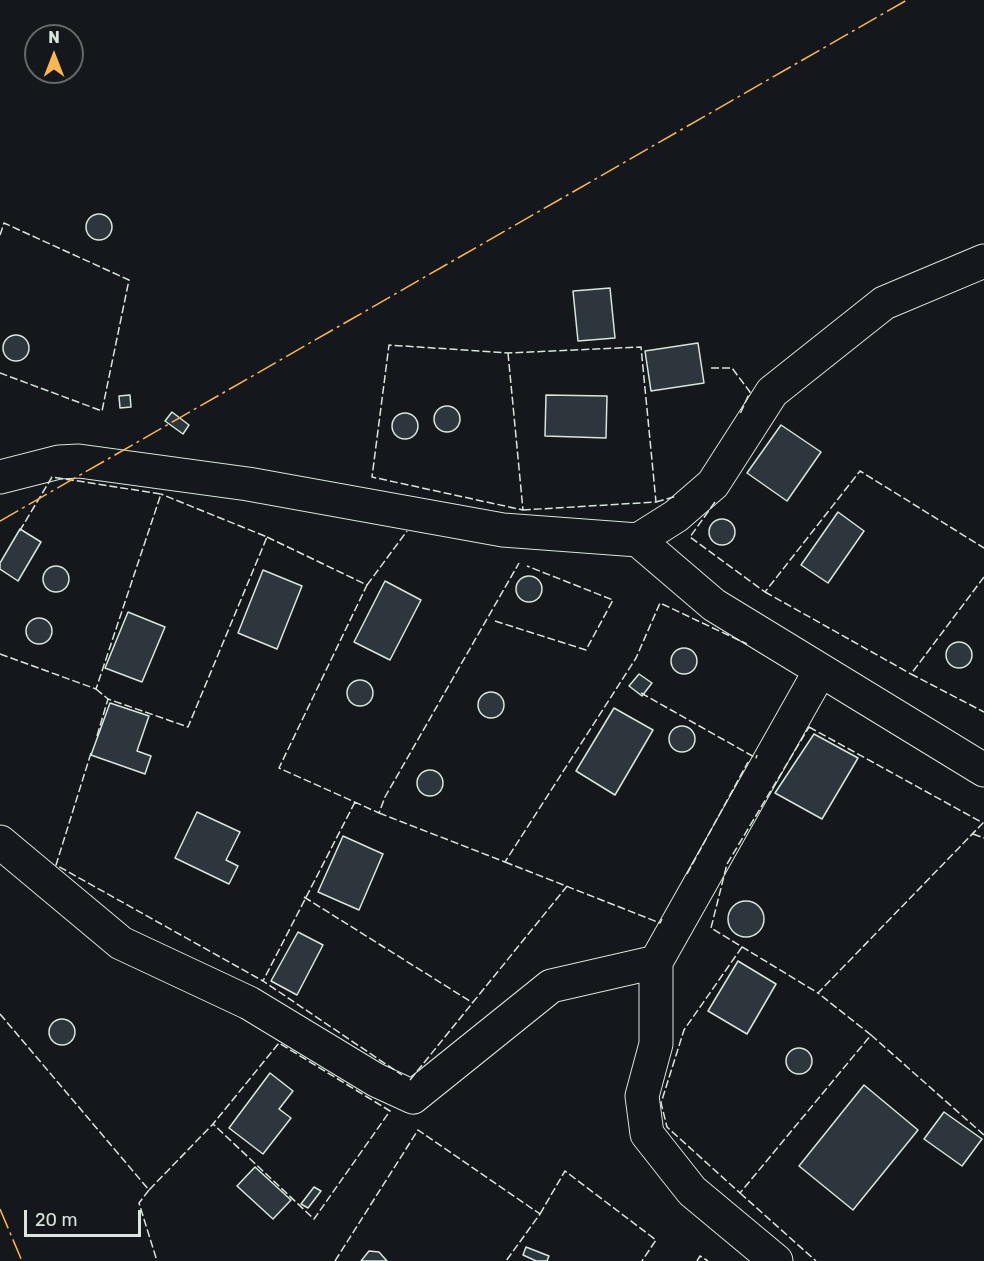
<!DOCTYPE html>
<style>
body{margin:0}
#map{position:relative;width:984px;height:1261px;overflow:hidden;background:#14181c;font-family:Rubik,sans-serif}
canvas{display:block}
.north{position:absolute;left:24px;top:24px;width:60px;height:60px;box-sizing:border-box;background:#14181c;border:2px solid #626a69;border-radius:50%;rotate:0deg;font-size:16px;font-weight:700;line-height:24px;text-align:center;color:#d8e6dc}
.north::after{content:'';display:block;margin:auto;width:21px;height:27px;background:#ffb74d;clip-path:polygon(50% 0,100% 100%,50% 72%,0 100%)}
.scale{position:absolute;left:24px;top:1210px;width:117px;height:27px;box-sizing:border-box;border:3px solid #d8e6dc;border-top:0;padding-left:8px;font-size:18px;line-height:21px;white-space:nowrap;color:#d8e6dc;-webkit-text-stroke:4px #14181c;paint-order:stroke}
</style>
<div id="map">
<canvas width="984" height="1261"></canvas>
<div class="north">N</div>
<div class="scale">20 m</div>
</div>
<script>
const ctx = document.querySelector('canvas').getContext('2d');
ctx.lineJoin = 'round';
function fill(path, color) { ctx.fillStyle = color; ctx.fill(path, 'evenodd'); }
function stroke(path, color, width, dash) { ctx.strokeStyle = color; ctx.lineWidth = width; ctx.lineCap = dash ? 'butt' : 'round'; ctx.setLineDash(dash || []); ctx.stroke(path); }
const building = new Path2D(`
 M86 227a13 13 0 1 1 26 0a13 13 0 1 1-26 0Z
 M 610,288 L 615,338 L 578,341 L 573,291 Z
 M3 348a13 13 0 1 1 26 0a13 13 0 1 1-26 0Z
 M 698,343 L 704,383 L 651,391 L 645,351 Z
 M 130,395 L 131,407 L 120,408 L 119,396 Z
 M 546,395 L 607,396 L 606,438 L 545,436 Z
 M434 419a13 13 0 1 1 26 0a13 13 0 1 1-26 0Z
 M 172,412 L 189,425 L 183,434 L 165,421 Z
 M392 426a13 13 0 1 1 26 0a13 13 0 1 1-26 0Z
 M 781,425 L 821,452 L 787,501 L 747,473 Z
 M 838,512 L 864,531 L 828,583 L 801,565 Z
 M709 532a13 13 0 1 1 26 0a13 13 0 1 1-26 0Z
 M 20,529 L 41,542 L 18,581 L 0,569 L 0,563 Z
 M43 579a13 13 0 1 1 26 0a13 13 0 1 1-26 0Z
 M 263,570 L 302,586 L 277,649 L 238,633 Z
 M516 589a13 13 0 1 1 26 0a13 13 0 1 1-26 0Z
 M 385,581 L 421,600 L 390,660 L 354,642 Z
 M 128,612 L 165,627 L 142,682 L 105,668 Z
 M26 631a13 13 0 1 1 26 0a13 13 0 1 1-26 0Z
 M946 655a13 13 0 1 1 26 0a13 13 0 1 1-26 0Z
 M671 661a13 13 0 1 1 26 0a13 13 0 1 1-26 0Z
 M 639,674 L 652,683 L 642,696 L 629,686 Z
 M347 693a13 13 0 1 1 26 0a13 13 0 1 1-26 0Z
 M478 705a13 13 0 1 1 26 0a13 13 0 1 1-26 0Z
 M 110,703 L 149,716 L 137,751 L 151,756 L 145,774 L 91,755 Z
 M 614,708 L 653,730 L 615,795 L 576,771 Z
 M669 739a13 13 0 1 1 26 0a13 13 0 1 1-26 0Z
 M 814,734 L 858,758 L 822,819 L 775,793 Z
 M417 783a13 13 0 1 1 26 0a13 13 0 1 1-26 0Z
 M 197,812 L 240,832 L 226,860 L 238,866 L 229,884 L 175,858 Z
 M 343,836 L 383,854 L 359,910 L 318,892 Z
 M728 919a18 18 0 1 1 36 0a18 18 0 1 1-36 0Z
 M 298,932 L 323,945 L 297,995 L 271,981 Z
 M 738,961 L 776,984 L 747,1034 L 708,1011 Z
 M49 1032a13 13 0 1 1 26 0a13 13 0 1 1-26 0Z
 M786 1061a13 13 0 1 1 26 0a13 13 0 1 1-26 0Z
 M 270,1073 L 293,1091 L 279,1109 L 291,1118 L 263,1154 L 229,1128 Z
 M 864,1085 L 918,1130 L 853,1210 L 799,1166 Z
 M 944,1112 L 982,1139 L 962,1166 L 924,1139 Z
 M 255,1167 L 291,1200 L 273,1219 L 237,1186 Z
 M 314,1187 L 321,1191 L 308,1208 L 301,1204 Z
 M 526,1247 L 549,1256 L 547,1261 L 536,1261 L 523,1255 Z
 M 369,1251 L 379,1252 L 387,1261 L 361,1261 Z`);
const minor = new Path2D(`
 M 0,477 L 59,462 L 79,461 L 248,484 L 503,530 L 638,540 L 714,605 L 984,770
 M 638,540 L 676,516 L 713,484 L 772,392 L 884,303 L 984,261
 M 0,842 L 121,943 L 249,1003 L 376,1080 L 413,1097 L 551,986 L 656,962 L 820,671
 M 656,962 L 656,1044 L 642,1096 L 647,1134 L 692,1191 L 776,1261`);
const fence = new Path2D(`
 M 0,235 L 4,223 L 129,280 L 102,411 L 0,373
 M 508,353 L 523,510 L 372,477 L 389,345 L 508,353 L 641,347 L 656,502 L 523,510
 M 711,368 L 732,368 L 750,392 L 740,414
 M 656,502 L 677,496
 M 715,502 L 690,537 L 765,592 L 860,471 L 984,548
 M 267,537 L 367,585 L 279,768 L 379,813 L 385,797 L 519,563
 M 984,577 L 911,674 L 984,712
 M 367,585 L 407,531
 M 765,592 L 911,674
 M 495,621 L 586,650 L 613,600 L 527,566
 M 0,654 L 96,689 L 161,494 L 52,477 L 19,532
 M 96,689 L 108,699 L 188,727 L 267,537 L 161,494
 M 641,693 L 756,758 L 757,755
 M 809,727 L 983,823 L 818,993 L 711,928 L 727,864 Z
 M 97,736 L 108,699
 M 91,753 L 56,865 L 263,981
 M 355,802 L 263,981 L 402,1075
 M 379,813 L 505,862 L 636,658 L 660,603 L 747,644
 M 973,834 L 984,838
 M 505,862 L 660,923 L 662,919
 M 687,874 L 748,762
 M 304,897 L 473,1003
 M 742,947 L 684,1030 L 661,1103 L 667,1127 L 740,1193 L 871,1035 L 818,993
 M 0,1014 L 149,1190 L 213,1124 L 279,1043 L 390,1111 L 314,1219 L 213,1124
 M 871,1035 L 984,1135
 M 410,1080 L 568,885
 M 149,1190 L 139,1203 L 157,1261
 M 740,1193 L 816,1261
 M 540,1214 L 565,1171 L 656,1240 L 642,1261
 M 335,1261 L 418,1130 L 540,1214 L 506,1261
 M 697,1261 L 700,1256 L 708,1261`);
const power = new Path2D(`
 M 0,521 L 907,0
 M 0,1209 L 22,1261`);
fill(building, '#2c363c');
stroke(building, '#d8e6dc', 1.5);
stroke(minor, '#d8e6dc', 35);
stroke(minor, '#14181c', 33);
stroke(fence, '#d8e6dc', 1.5, [8, 3]);
stroke(power, '#ffb74d', 1.5, [21, 4.5, 3, 4.5]);
</script>
